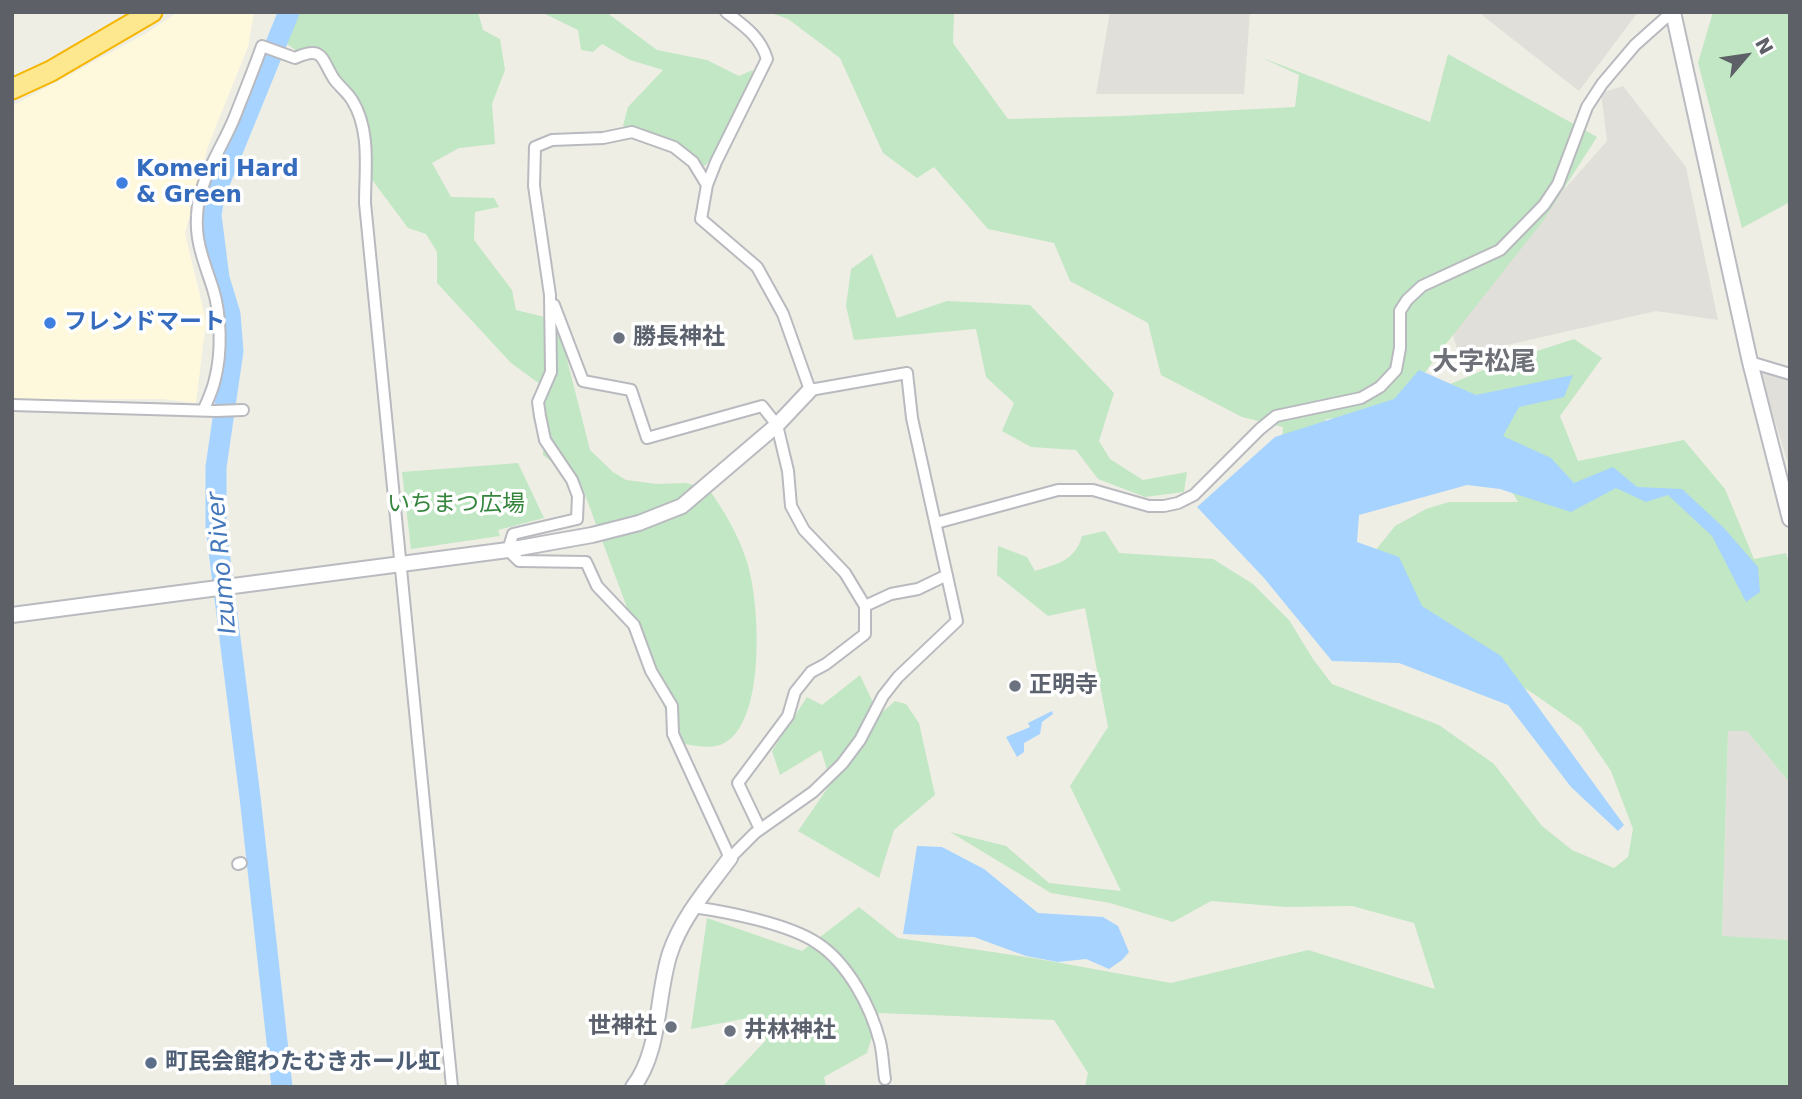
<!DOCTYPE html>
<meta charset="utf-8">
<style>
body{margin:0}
#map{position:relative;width:1802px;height:1099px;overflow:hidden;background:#efeee5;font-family:"DejaVu Sans",sans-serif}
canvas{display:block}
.frame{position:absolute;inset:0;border:14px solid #5d6066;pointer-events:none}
.north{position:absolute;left:1711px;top:21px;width:70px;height:70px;-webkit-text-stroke:5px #fff;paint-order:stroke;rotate:61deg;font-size:19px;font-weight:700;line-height:28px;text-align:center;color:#5d6066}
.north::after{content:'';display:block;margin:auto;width:24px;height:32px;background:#5d6066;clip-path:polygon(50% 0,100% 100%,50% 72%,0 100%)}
</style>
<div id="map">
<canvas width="1802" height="1099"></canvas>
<div class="frame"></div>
<div class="north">N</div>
</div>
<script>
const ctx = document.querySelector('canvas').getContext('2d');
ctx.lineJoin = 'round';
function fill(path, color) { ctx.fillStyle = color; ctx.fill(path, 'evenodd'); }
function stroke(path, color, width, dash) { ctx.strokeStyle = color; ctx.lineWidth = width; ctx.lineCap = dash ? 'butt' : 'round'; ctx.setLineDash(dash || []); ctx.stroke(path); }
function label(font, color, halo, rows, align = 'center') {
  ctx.font = font + ' "DejaVu Sans","Noto Sans JP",sans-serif'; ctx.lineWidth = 7; ctx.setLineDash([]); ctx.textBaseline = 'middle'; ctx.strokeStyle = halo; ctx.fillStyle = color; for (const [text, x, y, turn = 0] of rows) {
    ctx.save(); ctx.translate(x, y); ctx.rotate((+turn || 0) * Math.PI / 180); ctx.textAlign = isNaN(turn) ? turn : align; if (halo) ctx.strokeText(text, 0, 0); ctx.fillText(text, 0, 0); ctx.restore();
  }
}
const commercial = new Path2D(`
 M 178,12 L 254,12 L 248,47 L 208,146 L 185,233 L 206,321 L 196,403 L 162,399 L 12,399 L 12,106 L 145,34 Z`);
const industrial = new Path2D(`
 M 1110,12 L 1250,12 L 1244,94 L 1096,94 Z
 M 1478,12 L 1638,12 L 1579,91 Z
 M 1623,86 L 1686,167 L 1718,320 L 1656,311 L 1459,356 L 1433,268 L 1508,253 L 1607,141 L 1601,93 Z
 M 1755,357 L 1790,372 L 1790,470 Z
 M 1728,731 L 1747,731 L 1790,783 L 1790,940 L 1722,937 Z`);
const green = new Path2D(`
 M 296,12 L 478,12 L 483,30 L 500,39 L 505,70 L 492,104 L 495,144 L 459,148 L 432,163 L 451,197 L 494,198 L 499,207 L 475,212 L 474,240 L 512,290 L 516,310 L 557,320 L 590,450 L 613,472 L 626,480 L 657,484 L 685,483 L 708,488 C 723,509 738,534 746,559 C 760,597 768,728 720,745 C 707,749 689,745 677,742 L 581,484 L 543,455 L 544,404 L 548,390 L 511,363 L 437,283 L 437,252 L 426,234 L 408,228 L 370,177 L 367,119 L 322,50 L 297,51 L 287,44 Z
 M 541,12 L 606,12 L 657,50 L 707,60 L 739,76 L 753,70 C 750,101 724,141 705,166 L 677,146 L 623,126 L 628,107 L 663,70 L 630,60 L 602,44 L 593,52 L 581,50 L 578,30 Z
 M 768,12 L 954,12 L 953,43 L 1008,119 L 1122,116 L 1295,107 L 1299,75 L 1260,57 L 1430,122 L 1448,54 L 1597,137 L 1543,221 L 1438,354 L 1397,413 L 1326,419 L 1305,460 L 1280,465 L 1283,427 L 1242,417 L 1161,375 L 1148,323 L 1070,281 L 1054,243 L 988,229 L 934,167 L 917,178 L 883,153 L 840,58 L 788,19 Z
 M 1713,12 L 1790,12 L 1790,202 L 1742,228 L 1698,63 Z
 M 872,254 L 897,318 L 947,301 L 1030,305 L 1114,393 L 1099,441 L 1110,459 L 1143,480 L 1187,472 L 1184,492 L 1145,497 L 1098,479 L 1076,450 L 1031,447 L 1002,431 L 1014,403 L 986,377 L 976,329 L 854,340 L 846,306 L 851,269 Z
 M 1574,339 L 1602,358 L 1560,416 L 1578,461 L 1684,440 L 1725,489 L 1754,559 L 1786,553 L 1790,567 L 1790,783 L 1747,731 L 1728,731 L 1722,936 L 1790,940 L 1790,1087 L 1085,1087 L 1088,1073 L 1054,1020 L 879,1013 L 867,1053 L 824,1077 L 826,1087 L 722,1087 L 766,1040 L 758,1016 L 691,1029 L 707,918 L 802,951 L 859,907 L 898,938 L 1033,958 L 1171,983 L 1308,950 L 1435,989 L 1414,923 L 1352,906 L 1286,907 L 1211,901 L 1173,922 L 1110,903 L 1051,893 L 950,832 L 1006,846 L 1049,883 L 1121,891 L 1070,786 L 1108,727 L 1085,608 L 1048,616 L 997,575 L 998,546 L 1027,557 L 1035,571 C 1057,564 1075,561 1082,536 L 1105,531 L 1119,553 L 1213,559 L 1253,584 L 1289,620 L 1313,659 L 1332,684 L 1439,725 L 1494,764 L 1542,826 L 1572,850 L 1614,868 L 1628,857 L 1633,829 L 1611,771 L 1581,727 L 1534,694 L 1439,635 L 1367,561 L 1395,526 L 1426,509 L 1449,502 L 1518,502 L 1448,385 L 1503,362 Z
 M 518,463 L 544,518 L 498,530 L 500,536 L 411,549 L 402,472 Z
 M 860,675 L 879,715 L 895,701 L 906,704 L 919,723 L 935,795 L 894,830 L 879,878 L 798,831 L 831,783 L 821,750 L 780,775 L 772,751 L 807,697 L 822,705 Z`);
const water = new Path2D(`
 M 1419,370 L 1476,395 L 1573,375 L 1564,397 L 1519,407 L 1503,436 L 1551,458 L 1574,483 L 1613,467 L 1637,487 L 1682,489 L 1723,527 L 1758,567 L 1760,592 L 1746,602 L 1712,536 L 1668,495 L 1646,502 L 1616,488 L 1571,512 L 1500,489 L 1467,485 L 1359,515 L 1357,542 L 1399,557 L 1422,606 L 1501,656 L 1624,825 L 1618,831 L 1571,787 L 1508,705 L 1399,663 L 1332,661 L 1264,578 L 1197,507 L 1275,437 L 1394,399 Z
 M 1052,711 L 1053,714 L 1042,722 L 1040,734 L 1024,743 L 1024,752 L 1017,757 L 1006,737 L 1030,727 L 1028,723 Z
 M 917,846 L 942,847 L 984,869 L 1038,913 L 1103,917 L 1118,926 L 1129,952 L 1122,960 L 1109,969 L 1086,959 L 1058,962 L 1026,956 L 974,937 L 903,934 Z`);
const river = new Path2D(`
 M 282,1087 L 250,797 L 216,527 L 216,467 L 233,351 L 230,314 L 219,278 L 211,215 L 214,196 L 289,12`);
const street = new Path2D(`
 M 707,185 L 693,162 L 674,147 L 632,132 L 603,138 L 552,140 L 535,147 L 534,186 L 550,295 L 551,372 L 538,402 L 540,416 L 545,440 L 572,480 L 578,496 L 577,519 L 513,534 L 508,550 L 519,561 L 586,562 L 597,586 L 634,625 L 651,671 L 672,706 L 673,734 L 730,858 L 755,833 L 813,792 L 842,764 L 860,740 L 883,696 L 898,677 L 957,621 L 912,418 L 907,373 L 810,390 L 783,314 L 757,267 L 701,219 L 707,185 L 716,162 L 767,59 C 760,36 744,26 726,12
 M 554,305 L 583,381 L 631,390 L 647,438 L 762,406 L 777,425 L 788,471 L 791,506 L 804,530 L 845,573 L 865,606 L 865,634 L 826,664 L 811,672 L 795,692 L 788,716 L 738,783 L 760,829
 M 1750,362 L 1790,374
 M 12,405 L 216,411 L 243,410
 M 204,409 C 208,400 213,389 215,379 C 222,352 221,315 213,289 C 205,264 195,242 197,216 C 198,182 220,151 233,121 C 243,96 253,71 262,46 L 295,58 C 324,45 321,59 334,79 C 339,86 347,92 352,100 C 371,130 365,170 365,203 L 452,1087
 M 936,523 L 1058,490 L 1093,490 L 1149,506 L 1164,506 L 1178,503 L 1194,495 L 1260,429 L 1276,416 L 1361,398 L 1380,387 L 1396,370 L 1400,348 L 1400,311 L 1407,300 L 1422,286 L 1500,250 L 1544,205 L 1558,184 L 1587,107 L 1602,84 L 1635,45 L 1672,12
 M 865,606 L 891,594 L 918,589 L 947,575
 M 238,864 L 241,863
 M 693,907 C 728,912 789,924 817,943 C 848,963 871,1007 880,1042 C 883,1054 883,1067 885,1079`);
const secondary = new Path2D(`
 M 1673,12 L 1750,362 L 1790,519
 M 12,615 L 508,550 L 592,535 L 639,523 L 682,506 L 777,425 L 810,390
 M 633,1087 C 661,1051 656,996 670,953 C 682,917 708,888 730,858`);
const highway = new Path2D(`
 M 12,89 L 51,71 L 152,12`);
const markers = [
 [122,183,7,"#3f7fe0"],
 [50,323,7,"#3f7fe0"],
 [619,338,7,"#6b7280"],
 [1015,686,7,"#6b7280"],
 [671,1027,7,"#6b7280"],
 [730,1031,7,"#6b7280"],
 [151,1063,7,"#5c6f8a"]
];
const shopNames = [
 ["Komeri Hard",136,170],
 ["& Green",136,196],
 ["フレンドマート",64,323]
];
const worshipNames = [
 ["勝長神社",633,338],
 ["正明寺",1029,686],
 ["世神社",657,1027,"right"],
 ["井林神社",744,1031]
];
const parkNames = [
 ["いちまつ広場",456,505]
];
const serviceNames = [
 ["町民会館わたむきホール虹",165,1063]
];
const waterNames = [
 ["Izumo River",223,563,-95]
];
const quarterNames = [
 ["大字松尾",1484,363]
];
fill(commercial, '#fef8dc');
fill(industrial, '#e1dfd9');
fill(green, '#c2e7c4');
fill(water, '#a6d3ff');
stroke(river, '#a6d3ff', 21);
stroke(street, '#b8babf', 14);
stroke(secondary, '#b9bbc1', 18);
stroke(highway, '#f5b500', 23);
stroke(street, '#fff', 10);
stroke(secondary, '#fff', 14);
stroke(highway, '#fde78f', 19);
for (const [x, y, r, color] of markers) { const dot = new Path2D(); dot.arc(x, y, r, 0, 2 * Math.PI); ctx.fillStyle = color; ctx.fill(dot); stroke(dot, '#fff', 2.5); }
label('bold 23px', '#366cbe', '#fff', shopNames, 'left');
label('bold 23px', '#5b616d', '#fff', worshipNames, 'left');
label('23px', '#35853d', '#fff', parkNames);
label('bold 23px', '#4e5e75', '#fff', serviceNames, 'left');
label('italic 24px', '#4478bb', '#fff', waterNames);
label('bold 26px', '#6e7278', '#fff', quarterNames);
</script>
